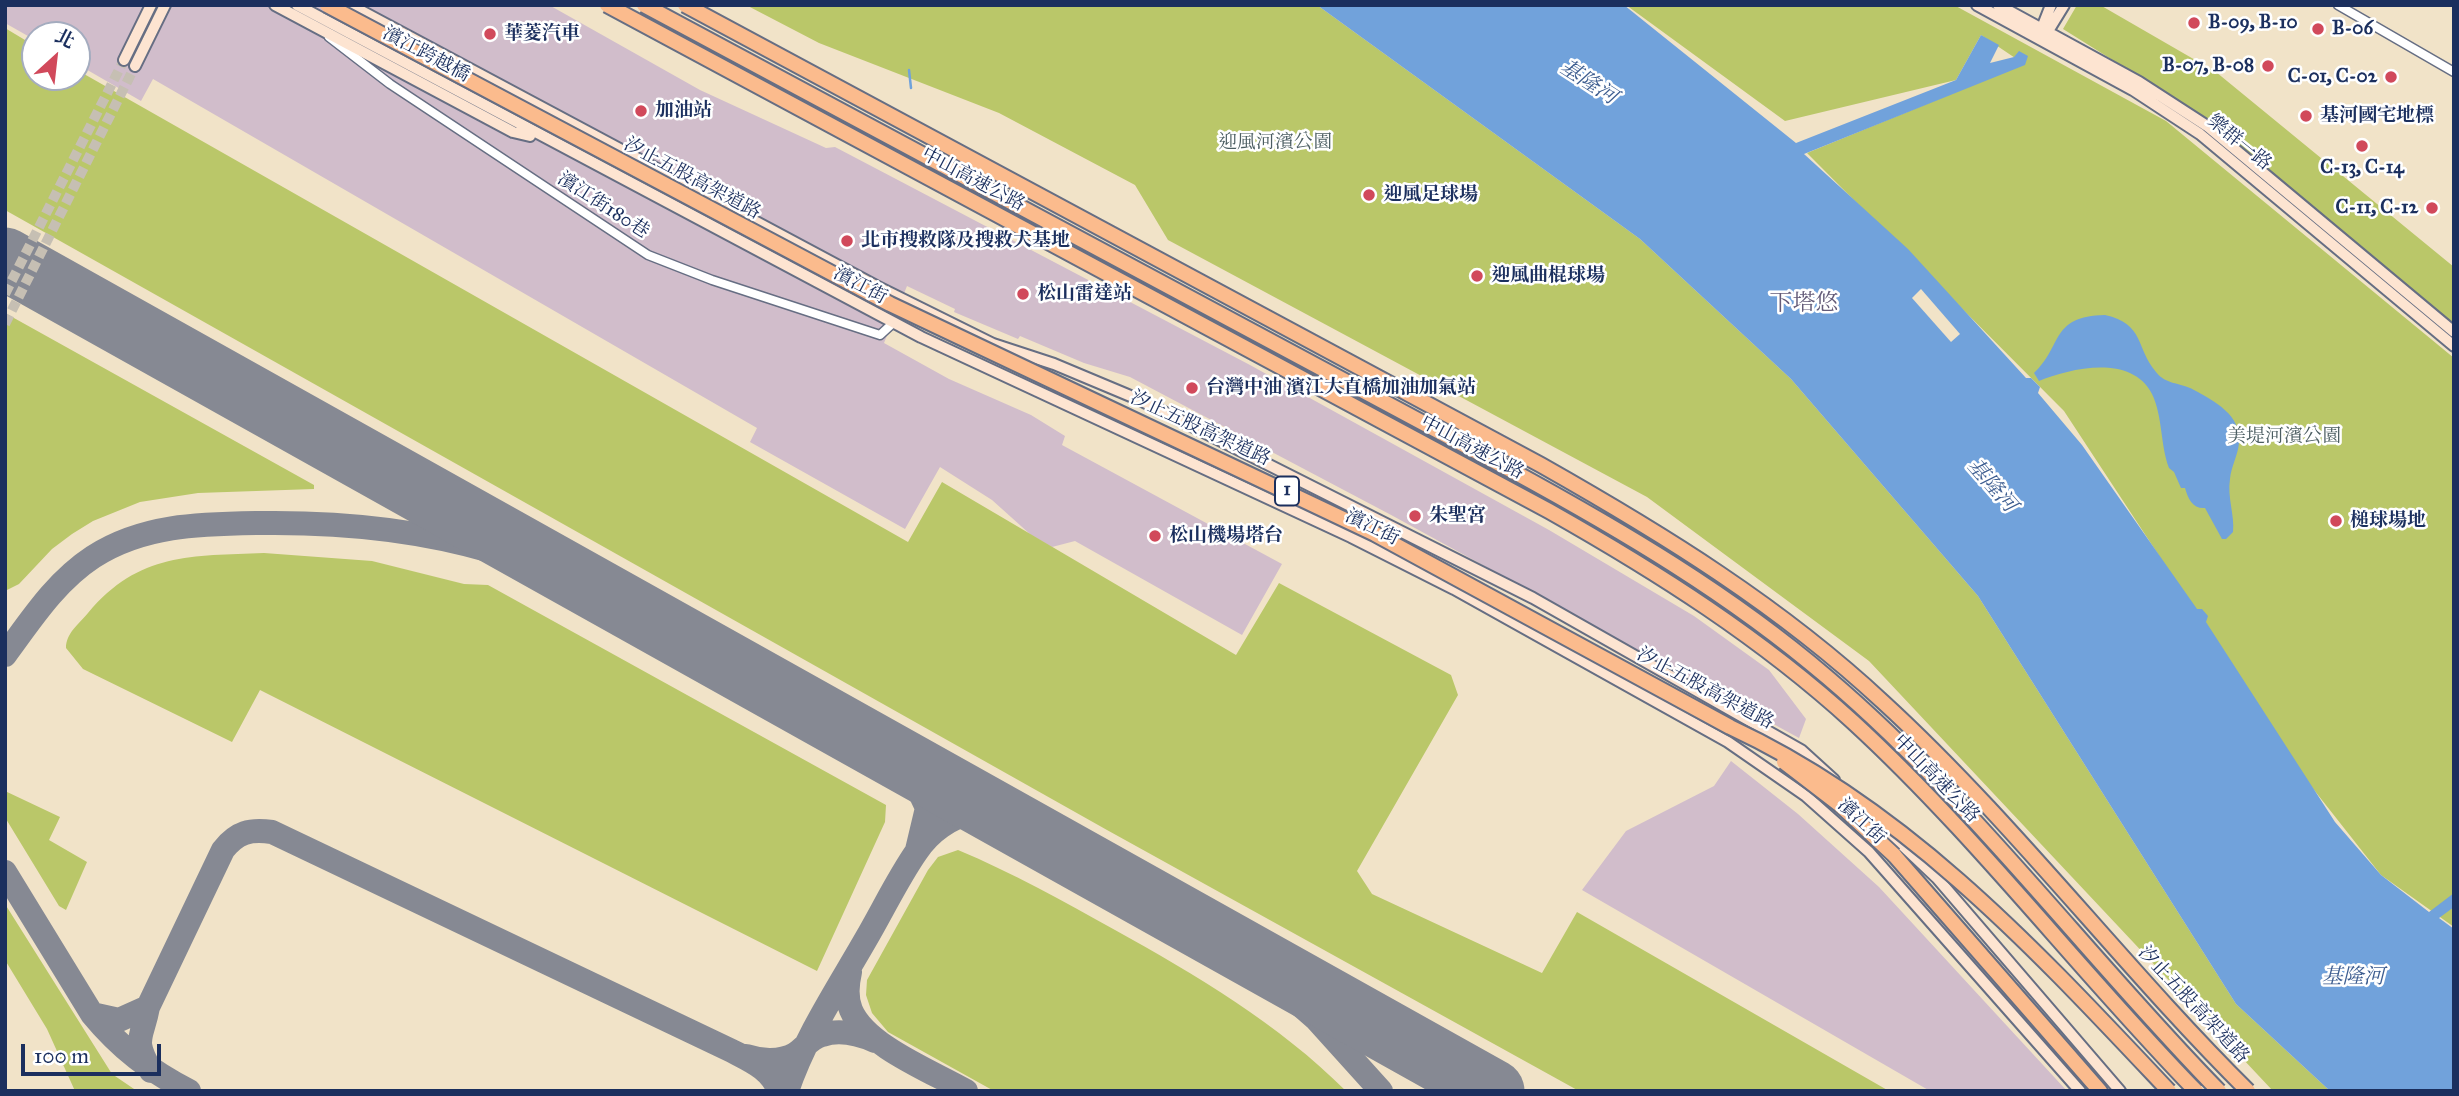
<!DOCTYPE html>
<meta charset="utf-8">
<style>
body{margin:0}
#map{position:relative;width:2459px;height:1096px;overflow:hidden;background:#f1e3c8;font-family:"IM FELL Great Primer","Noto Serif TC",serif}
canvas{display:block}
.frame{position:absolute;inset:0;border:7px solid #1b2f5e;pointer-events:none}
.north{position:absolute;left:21px;top:21px;width:70px;height:70px;box-sizing:border-box;background:#fff;border:2px solid #a4acbf;border-radius:50%;rotate:27deg;font-size:19px;font-weight:700;line-height:28px;text-align:center;color:#1b2f5e}
.north::after{content:'';display:block;margin:auto;width:24px;height:32px;background:#d1495b;clip-path:polygon(50% 0,100% 100%,50% 72%,0 100%)}
.scale{position:absolute;left:21px;top:1044px;width:140px;height:32px;box-sizing:border-box;border:4px solid #1b2f5e;border-top:0;padding-left:9px;font-size:21px;line-height:24px;white-space:nowrap;color:#1b2f5e;-webkit-text-stroke:5px #fff;paint-order:stroke}
</style>
<div id="map">
<canvas width="2459" height="1096"></canvas>
<div class="frame"></div>
<div class="north">北</div>
<div class="scale">100 m</div>
</div>
<script>
const ctx = document.querySelector('canvas').getContext('2d');
ctx.lineJoin = 'round';
function fill(path, color) { ctx.fillStyle = color; ctx.fill(path, 'evenodd'); }
function stroke(path, color, width, dash) { ctx.strokeStyle = color; ctx.lineWidth = width; ctx.lineCap = dash ? 'butt' : 'round'; ctx.setLineDash(dash || []); ctx.stroke(path); }
function label(font, color, halo, rows, align = 'center') {
  ctx.font = font + ' "IM FELL Great Primer","Noto Serif TC",serif'; ctx.lineWidth = 5; ctx.setLineDash([]); ctx.textBaseline = 'middle'; ctx.strokeStyle = halo; ctx.fillStyle = color; for (const [text, x, y, turn = 0] of rows) {
    ctx.save(); ctx.translate(x, y); ctx.rotate((+turn || 0) * Math.PI / 180); ctx.textAlign = isNaN(turn) ? turn : align; if (halo) ctx.strokeText(text, 0, 0); ctx.fillText(text, 0, 0); ctx.restore();
  }
}
const industrial = new Path2D(`
 M 5,5 L 549,5 L 700,90 L 826,148 L 835,147 L 896,179 L 1250,365 L 1549,530 L 1694,616 L 1769,670 L 1806,719 L 1799,738 L 1393,516 L 1130,377 L 1084,363 L 1020,336 L 1018,339 L 954,312 L 955,309 L 907,286 L 884,343 L 949,379 L 1031,415 L 1065,436 L 1062,445 L 1282,564 L 1242,635 L 1075,541 L 1052,547 L 1031,535 L 992,500 L 940,467 L 905,529 L 750,442 L 757,428 L 153,79 L 141,101 L 77,64 L 77,35 L 35,35 L 35,40 L 5,23 Z
 M 1731,761 L 1798,814 L 1879,887 L 2067,1091 L 1930,1091 L 1582,890 L 1626,831 L 1714,786 Z`);
const green = new Path2D(`
 M 746,5 L 1317,5 L 1640,239 L 1791,379 L 1978,596 L 2236,1004 L 2330,1091 L 2273,1091 L 1869,661 L 1647,497 L 1168,240 L 1135,185 L 999,113 L 819,43 Z
 M 1626,5 L 1954,5 L 2166,121 L 2454,358 L 2454,927 L 2381,875 L 2307,781 L 2064,411 L 1807,153 L 2024,64 L 1981,35 L 1956,80 L 1785,121 Z
 M 2077,5 L 2100,5 L 2216,72 L 2454,267 L 2454,325 L 2199,114 L 2063,29 Z
 M 5,28 L 35,46 L 35,77 L 77,77 L 77,70 L 908,542 L 942,482 L 1236,655 L 1279,583 L 1451,675 L 1458,695 L 1357,871 L 1372,894 L 1542,973 L 1577,912 L 1889,1091 L 1579,1091 L 1107,830 L 5,210 Z
 M 5,313 L 314,485 L 314,489 L 198,493 L 140,502 L 93,521 L 72,534 L 52,549 L 19,584 L 5,591 Z
 M 264,553 L 372,561 L 464,584 L 488,585 L 886,805 L 885,822 L 817,971 L 260,690 L 232,742 L 83,669 L 66,648 C 66,633 79,624 88,613 C 139,552 192,556 264,553 Z
 M 5,791 L 60,817 L 49,840 L 87,862 L 66,910 L 59,906 L 6,819 Z
 M 958,850 C 1013,873 1063,901 1115,930 C 1196,975 1279,1024 1346,1091 L 994,1091 L 888,1032 L 872,1013 L 866,995 L 867,980 L 928,870 L 938,857 Z
 M 5,904 L 112,1074 L 137,1091 L 75,1091 L 47,1029 L 5,960 Z`);
const water = new Path2D(`
 M 1317,5 L 1624,5 L 1796,143 L 1956,80 L 1981,35 L 1999,45 L 1990,63 L 2014,57 L 2019,51 L 2028,56 L 2025,65 L 1804,154 L 1908,249 L 2026,378 L 2031,378 L 2040,387 L 2038,393 L 2082,445 L 2197,609 L 2202,609 L 2208,616 L 2206,622 L 2335,822 L 2381,875 L 2429,912 L 2454,893 L 2454,907 L 2439,918 L 2454,929 L 2454,1091 L 2330,1091 L 2236,1004 L 1978,596 L 1791,379 L 1640,239 Z
 M 2105,315 C 2145,324 2135,347 2156,372 C 2166,385 2180,382 2194,390 C 2214,401 2242,415 2239,443 C 2238,455 2231,467 2230,479 C 2227,497 2235,516 2233,532 L 2226,539 L 2222,539 L 2205,508 C 2193,509 2188,499 2185,488 L 2181,488 L 2174,472 L 2169,468 C 2160,444 2163,417 2152,394 C 2131,353 2069,369 2039,381 L 2034,373 C 2063,346 2050,316 2105,315 Z`);
const pier = new Path2D(`
 M 1921,289 L 1960,334 L 1951,342 L 1912,298 Z`);
const stream = new Path2D(`
 M 909,70 L 911,88`);
const taxiway = new Path2D(`
 M 5,655 C 31,620 55,582 93,557 C 144,524 202,524 261,523 C 339,522 416,529 491,551 C 575,576 649,620 724,664 C 786,701 848,737 911,774 L 927,808 L 917,850
 M 5,872 L 92,1014 C 120,1048 150,1071 189,1091
 M 850,972 C 847,985 846,998 851,1010 C 866,1046 933,1072 966,1091
 M 92,1014 L 119,1020 L 148,1007
 M 746,1056 C 761,1061 780,1062 795,1054 C 804,1048 811,1038 822,1035 C 840,1029 859,1034 875,1041
 M 151,1071 C 132,1038 142,1040 148,1007 L 223,850 C 237,832 250,829 272,832 L 732,1051 C 751,1061 771,1069 779,1091
 M 787,1091 C 805,1037 838,988 866,939 C 883,910 898,878 917,851 C 930,832 950,817 973,813 L 1195,924 L 1277,985 L 1316,1019 L 1381,1091`);
const runway = new Path2D(`
 M 5,259 L 1493,1091`);
const secondaryTunnel = new Path2D(`
 M 490,94 C 504,111 525,117 540,132
 M 5,294 L 124,60
 M 5,324 L 135,66`);
const street = new Path2D(`
 M 2338,5 L 2454,72
 M 329,37 L 390,84 L 648,255 L 712,280 L 880,335 L 893,323`);
const secondary = new Path2D(`
 M 275,5 L 513,132 L 530,136
 M 297,5 L 921,337 L 1351,537 L 1454,589 L 1728,742 L 1806,796 L 1869,852 L 2080,1091
 M 350,5 L 876,286 L 993,344 L 1054,364 L 1140,400 L 1533,598 L 1801,750 L 1834,780
 M 1977,5 L 2133,90 L 2200,134 L 2454,346
 M 1998,5 L 2139,82 L 2207,126 L 2454,332
 M 2040,33 L 2051,5
 M 2045,36 L 2064,5
 M 124,60 L 151,5
 M 135,66 L 165,5
 M 1881,825 L 1937,878 L 2120,1091`);
const highway = new Path2D(`
 M 1894,855 L 2100,1091`);
const highwayBridge = new Path2D(`
 M 327,5 L 890,304 L 1375,534 L 1730,727 C 1907,809 2037,951 2169,1091
 M 607,5 L 1549,511 C 1657,572 1761,638 1853,722 C 1977,836 2079,971 2196,1091
 M 644,5 L 1509,469 C 1621,530 1730,594 1827,677 C 1972,800 2086,955 2219,1091
 M 685,5 L 1541,465 C 1663,534 1780,606 1883,702 C 2014,822 2122,966 2248,1091
 M 1784,762 L 1840,805 L 1894,855`);
const markers = [
 [2194,23,7,"#d1495b"],
 [2318,29,7,"#d1495b"],
 [490,34,7,"#d1495b"],
 [2268,66,7,"#d1495b"],
 [2391,77,7,"#d1495b"],
 [641,111,7,"#d1495b"],
 [2306,116,7,"#d1495b"],
 [2362,146,7,"#d1495b"],
 [1369,195,7,"#d1495b"],
 [2432,208,7,"#d1495b"],
 [847,241,7,"#d1495b"],
 [1477,276,7,"#d1495b"],
 [1023,294,7,"#d1495b"],
 [1192,388,7,"#d1495b"],
 [1415,516,7,"#d1495b"],
 [2336,521,7,"#d1495b"],
 [1155,536,7,"#d1495b"]
];
const shields = [
 [1287,491,24]
];
const shieldNames = [
 ["1",1287,491]
];
const poiNames = [
 ["B-09, B-10",2208,23],
 ["B-06",2332,29],
 ["華菱汽車",504,34],
 ["B-07, B-08",2254,66,"right"],
 ["C-01, C-02",2377,77,"right"],
 ["加油站",655,111],
 ["基河國宅地標",2320,116],
 ["C-13, C-14",2362,168,"center"],
 ["迎風足球場",1383,195],
 ["C-11, C-12",2418,208,"right"],
 ["北市搜救隊及搜救犬基地",861,241],
 ["迎風曲棍球場",1491,276],
 ["松山雷達站",1037,294],
 ["台灣中油 濱江大直橋加油加氣站",1206,388],
 ["朱聖宮",1429,516],
 ["槌球場地",2350,521],
 ["松山機場塔台",1169,536]
];
const streetNames = [
 ["濱江跨越橋",426,55,28],
 ["樂群一路",2239,143,39],
 ["汐止五股高架道路",692,179,28],
 ["中山高速公路",973,180,28],
 ["濱江街180巷",603,206,33],
 ["濱江街",860,286,28],
 ["汐止五股高架道路",1200,429,25],
 ["中山高速公路",1472,448,28],
 ["濱江街",1372,528,26],
 ["汐止五股高架道路",1705,689,28],
 ["中山高速公路",1936,779,46],
 ["濱江街",1861,822,43],
 ["汐止五股高架道路",2193,1005,47]
];
const parkNames = [
 ["迎風河濱公園",1275,143],
 ["美堤河濱公園",2284,437]
];
const waterNames = [
 ["基隆河",1588,83,33],
 ["基隆河",1991,486,49],
 ["基隆河",2353,978]
];
const quarterNames = [
 ["下塔悠",1804,304]
];
fill(industrial, '#d1bdcb');
fill(green, '#bac769');
fill(water, '#71a2db');
fill(pier, '#f1e3c8');
stroke(stream, '#71a2db', 2.5);
stroke(taxiway, '#868993', 24);
stroke(runway, '#868993', 63);
stroke(secondaryTunnel, '#c6bfb3', 10, [10, 5]);
stroke(street, '#666e83', 11);
stroke(secondary, '#666e83', 14);
stroke(highway, '#666e83', 18);
stroke(street, '#fff', 8);
stroke(secondary, '#fde4d1', 10);
stroke(highway, '#fbbb8d', 14);
stroke(highwayBridge, '#666e83', 18, []);
stroke(highwayBridge, '#fbbb8d', 14);
for (const [x, y, r, color] of markers) { const dot = new Path2D(); dot.arc(x, y, r, 0, 2 * Math.PI); ctx.fillStyle = color; ctx.fill(dot); stroke(dot, '#fff', 2.5); }
for (const [x, y, w] of shields) { const box = new Path2D(); box.roundRect(x - w / 2, y - 14.5, w, 29, 5); ctx.fillStyle = '#fff'; ctx.fill(box); stroke(box, '#1b2f5e', 2); }
label('bold 18px', '#1b2f5e', null, shieldNames);
label('bold 19px', '#1b2f5e', '#fff', poiNames, 'left');
label('19px', '#1b2f5e', '#fff', streetNames);
label('19px', '#4b5d61', '#fff', parkNames);
label('italic 21px', '#3d5d90', '#fff', waterNames);
label('23px', '#635b78', '#fff', quarterNames);
</script>
